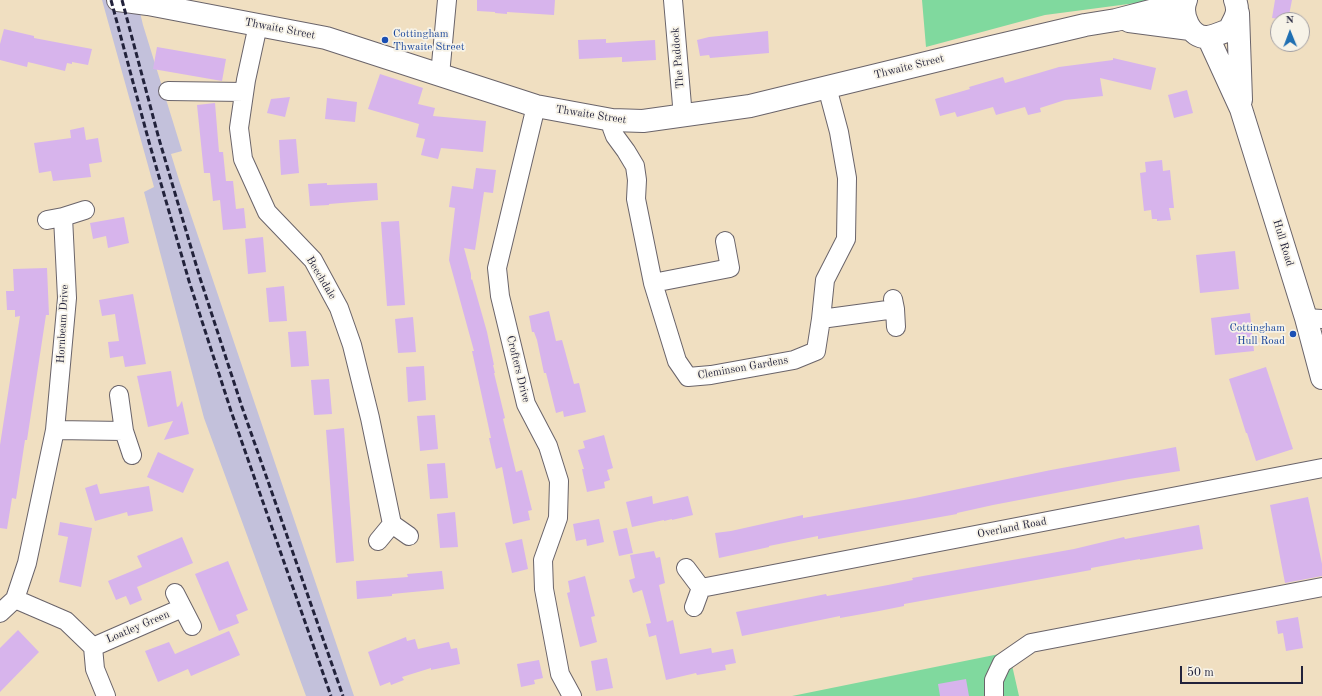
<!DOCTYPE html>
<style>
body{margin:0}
#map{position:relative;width:1322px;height:696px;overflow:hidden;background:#f0dfc1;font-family:"Old Standard TT",serif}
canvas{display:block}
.north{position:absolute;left:1270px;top:12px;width:40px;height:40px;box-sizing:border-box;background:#f7f3e8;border:1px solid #a29fa3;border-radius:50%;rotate:359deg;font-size:11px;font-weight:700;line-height:16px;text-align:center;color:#22223b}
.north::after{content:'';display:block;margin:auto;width:14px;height:18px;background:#1f6fb2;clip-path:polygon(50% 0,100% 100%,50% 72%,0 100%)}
.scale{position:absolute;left:1180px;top:666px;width:123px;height:18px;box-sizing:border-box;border:2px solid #22223b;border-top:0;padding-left:5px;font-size:12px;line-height:14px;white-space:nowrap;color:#22223b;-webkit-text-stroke:3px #f7f3e8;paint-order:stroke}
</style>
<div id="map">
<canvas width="1322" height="696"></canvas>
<div class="north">N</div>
<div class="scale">50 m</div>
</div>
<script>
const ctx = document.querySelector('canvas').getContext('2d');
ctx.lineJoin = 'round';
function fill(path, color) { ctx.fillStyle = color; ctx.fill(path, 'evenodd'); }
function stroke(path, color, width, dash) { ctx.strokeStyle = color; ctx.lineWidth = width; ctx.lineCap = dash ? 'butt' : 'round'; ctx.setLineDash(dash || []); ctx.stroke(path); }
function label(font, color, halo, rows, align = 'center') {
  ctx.font = font + ' "Old Standard TT",serif'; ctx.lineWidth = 3.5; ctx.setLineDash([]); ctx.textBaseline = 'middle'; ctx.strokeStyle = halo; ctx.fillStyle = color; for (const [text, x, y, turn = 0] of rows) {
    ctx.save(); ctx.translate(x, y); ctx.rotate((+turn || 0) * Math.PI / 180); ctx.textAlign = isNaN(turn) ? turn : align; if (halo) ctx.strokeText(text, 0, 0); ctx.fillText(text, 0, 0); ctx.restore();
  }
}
const industrial = new Path2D(`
 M 102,0 L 137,0 L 143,25 L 182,151 L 171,154 L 179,180 L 354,696 L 306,696 L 204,418 L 144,192 L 154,187 Z`);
const green = new Path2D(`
 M 922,0 L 1159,0 L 1045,15 L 926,47 Z
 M 1009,652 L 1019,696 L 792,696 Z`);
const building = new Path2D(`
 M 477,0 L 555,0 L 554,15 L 507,12 L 507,14 L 495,13 L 495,12 L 477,11 Z
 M 1275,0 L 1292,0 L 1288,20 L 1272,18 Z
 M 4,29 L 34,36 L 34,38 L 92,49 L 88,65 L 72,62 L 72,64 L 67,63 L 65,71 L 28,62 L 27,67 L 0,60 L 0,44 Z
 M 768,31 L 769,53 L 710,58 L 709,55 L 700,56 L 697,40 L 709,37 Z
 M 606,39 L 606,43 L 655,40 L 656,60 L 622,62 L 622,57 L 579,59 L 578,40 Z
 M 157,47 L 226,59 L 222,81 L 153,69 Z
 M 1113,58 L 1156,68 L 1151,90 L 1100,78 L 1103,96 L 1065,100 L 1040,108 L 1041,112 L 1028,115 L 1025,107 L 996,115 L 993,107 L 957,117 L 955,112 L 940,116 L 935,99 L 970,89 L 969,87 L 1003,77 L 1005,83 L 1059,67 L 1113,60 Z
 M 380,74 L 423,88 L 418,104 L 435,108 L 433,116 L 486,121 L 483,152 L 441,148 L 438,159 L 421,155 L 425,139 L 416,137 L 419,124 L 368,109 Z
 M 1187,90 L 1193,113 L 1174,118 L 1168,95 Z
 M 290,97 L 285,117 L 267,113 L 271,99 Z
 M 327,98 L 357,102 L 355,122 L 325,119 Z
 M 215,103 L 219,152 L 223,152 L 226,181 L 233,181 L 236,209 L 244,208 L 246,228 L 223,230 L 220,200 L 213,201 L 210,173 L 204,173 L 197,105 Z
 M 84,127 L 86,140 L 98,138 L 102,162 L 89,164 L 91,177 L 53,181 L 51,171 L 39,173 L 34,143 L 71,138 L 70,130 Z
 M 296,139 L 299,173 L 281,175 L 279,140 Z
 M 1162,160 L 1163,171 L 1170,170 L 1174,208 L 1169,208 L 1171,220 L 1157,221 L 1157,219 L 1152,219 L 1151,210 L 1144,211 L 1140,173 L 1146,172 L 1145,162 Z
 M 476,168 L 496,170 L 493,193 L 484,192 L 475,250 L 464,248 L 471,274 L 471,280 L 472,279 L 487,332 L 494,365 L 493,365 L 495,373 L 494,373 L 505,418 L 503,419 L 516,472 L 522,470 L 532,510 L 528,511 L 530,520 L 513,524 L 502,467 L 496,469 L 489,438 L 491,438 L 472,351 L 474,351 L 449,260 L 455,208 L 449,207 L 452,186 L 473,189 Z
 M 327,183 L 327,185 L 377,183 L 378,200 L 329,204 L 329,205 L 310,206 L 308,184 Z
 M 124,217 L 129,243 L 108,248 L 106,236 L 93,239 L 90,223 Z
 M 399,221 L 405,305 L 387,306 L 381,222 Z
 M 263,237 L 266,272 L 248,274 L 245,239 Z
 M 1235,251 L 1239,289 L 1200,293 L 1196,255 Z
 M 47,268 L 49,315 L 46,315 L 27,440 L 25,440 L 16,499 L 12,498 L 7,529 L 0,528 L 0,445 L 20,316 L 15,317 L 15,310 L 7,310 L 6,291 L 14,291 L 13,269 Z
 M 284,286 L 287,321 L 269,322 L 266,288 Z
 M 133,294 L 146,364 L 125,367 L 123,356 L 110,358 L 108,342 L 119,341 L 115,314 L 102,316 L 99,300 Z
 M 549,311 L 556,341 L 562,340 L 574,384 L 579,383 L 586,412 L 564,417 L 563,411 L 556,413 L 546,373 L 544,373 L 537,340 L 534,332 L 532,332 L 529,316 Z
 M 1250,313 L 1254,351 L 1215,355 L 1211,318 Z
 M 413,317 L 416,352 L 398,353 L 395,319 Z
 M 306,331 L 309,366 L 291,367 L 288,332 Z
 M 424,366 L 426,400 L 408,402 L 406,367 Z
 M 1266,367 L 1293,449 L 1256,461 L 1247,433 L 1246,433 L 1229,379 Z
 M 171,371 L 177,407 L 179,406 L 182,401 L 189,434 L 164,440 L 173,421 L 148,427 L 137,376 Z
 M 329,379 L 332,414 L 314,415 L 311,380 Z
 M 435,415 L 438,449 L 420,451 L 417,416 Z
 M 344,428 L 354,561 L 336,563 L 326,430 Z
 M 604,435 L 613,468 L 607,470 L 610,480 L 604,482 L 605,488 L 587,492 L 582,469 L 584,469 L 578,450 L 585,448 L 583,441 Z
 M 1176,447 L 1180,471 L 1129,479 L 993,505 L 957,513 L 957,514 L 818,539 L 818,536 L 769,546 L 769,547 L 719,558 L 715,533 L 731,531 L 803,515 L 803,518 L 915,498 L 1051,470 Z
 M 158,452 L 194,469 L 183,493 L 147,477 Z
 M 445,463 L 448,498 L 430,499 L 427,464 Z
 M 97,484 L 100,494 L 149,486 L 153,511 L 128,516 L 127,512 L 95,521 L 85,488 Z
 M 652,496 L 653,504 L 688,496 L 693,515 L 672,520 L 672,519 L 664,521 L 664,520 L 632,527 L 626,502 Z
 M 1308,497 L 1322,564 L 1322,576 L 1285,583 L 1270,505 Z
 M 455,512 L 458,547 L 440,548 L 437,514 Z
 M 599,519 L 604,542 L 587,546 L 586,539 L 576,541 L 573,524 Z
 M 60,522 L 92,528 L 81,587 L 59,582 L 68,537 L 58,535 Z
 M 1199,525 L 1203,549 L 1140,560 L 1140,559 L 1091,568 L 1091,570 L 904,604 L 904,606 L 879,611 L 840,618 L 840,616 L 742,636 L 736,612 L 826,594 L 827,596 L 888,585 L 913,580 L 912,578 L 1074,549 L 1124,537 L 1125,539 Z
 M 627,528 L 633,553 L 619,556 L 613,531 Z
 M 182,537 L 193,563 L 137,587 L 142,600 L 130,605 L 126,596 L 116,600 L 108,581 L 142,567 L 137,556 Z
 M 522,539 L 528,569 L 512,573 L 505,543 Z
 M 654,551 L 656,558 L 660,557 L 665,583 L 659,585 L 667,622 L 673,620 L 680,654 L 711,648 L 712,653 L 733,649 L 736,663 L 725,665 L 726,670 L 697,675 L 696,673 L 666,680 L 656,635 L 649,637 L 646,624 L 651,623 L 642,590 L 633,593 L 629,580 L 635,578 L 630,555 Z
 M 228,561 L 248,610 L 236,615 L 239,623 L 219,631 L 195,574 Z
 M 442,571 L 444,589 L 392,594 L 392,596 L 357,599 L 356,581 L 408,577 L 407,574 Z
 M 585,576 L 595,616 L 591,617 L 597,642 L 580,647 L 567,593 L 570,592 L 568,581 Z
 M 1298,617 L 1303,648 L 1286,651 L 1283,633 L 1278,634 L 1276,621 Z
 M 18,630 L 39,652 L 0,692 L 0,648 Z
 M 229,631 L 240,655 L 191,676 L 188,669 L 158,682 L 145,651 L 169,642 L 175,654 Z
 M 406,637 L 407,641 L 415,639 L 418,649 L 449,642 L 451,649 L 457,648 L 460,664 L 431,670 L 431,668 L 402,677 L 404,680 L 391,685 L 390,682 L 380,686 L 368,652 Z
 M 607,658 L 613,688 L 596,691 L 591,661 Z
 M 539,660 L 543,678 L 534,680 L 535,684 L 521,687 L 517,664 Z
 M 966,679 L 969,696 L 940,696 L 938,684 Z`);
const minor = new Path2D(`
 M 673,0 L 683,117
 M 258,25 L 246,80 L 239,128 L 243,159 L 267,212 L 313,260 L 339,308 L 352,345 L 370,418 L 392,524
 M 440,75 L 447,0
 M 168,91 L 244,92
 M 536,106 L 497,268 L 500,296 L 526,404 L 548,446 L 559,481 L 558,518 L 543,560 L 544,589 L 560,674 L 572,696
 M 612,120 L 612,128 L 615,136 L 626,151 L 635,166 L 637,180 L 636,199 L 653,283 L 677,361 L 688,377 L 711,375 L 794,360 L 816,351 L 821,319 L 825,280 L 846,239 L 847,178 L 839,132 L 827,87
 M 47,220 L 63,217 L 85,210
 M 653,283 L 730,268 L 725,241
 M 893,299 L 895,309 L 896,327
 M 1306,318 L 1322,319
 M 821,319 L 895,309
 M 119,395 L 124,431 L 132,455
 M 55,430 L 124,431
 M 378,541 L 392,524 L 409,536
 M 686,568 L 701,588 L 694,607
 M 701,588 L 1322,468
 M 175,593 L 192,626
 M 15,599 L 66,621 L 93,647 L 95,669 L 106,696
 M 0,613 L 15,599 L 27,563 L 55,430 L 67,298 L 63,217
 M 93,647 L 182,608
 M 994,696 L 994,680 L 1002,663 L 1031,643 L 1322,587`);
const major = new Path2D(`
 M 118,0 L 148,4 L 326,38 L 536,106 L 612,120 L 643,121 L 750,106 L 992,47 L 1085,25 L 1116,20 L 1185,2
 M 1186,0 C 1180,14 1190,39 1208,37 C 1215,36 1223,32 1229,30 C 1235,18 1240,13 1235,0
 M 1238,13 L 1241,100
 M 1129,21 L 1190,29
 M 1208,37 L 1241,109 L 1306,318 L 1322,378`);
const rail = new Path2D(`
 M 111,0 L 149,142 L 189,281 L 231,411 L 331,696
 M 122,0 L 159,139 L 200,278 L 242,407 L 343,696`);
const markers = [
 [385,40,4,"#1a4fb4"],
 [1293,334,4,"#1a4fb4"]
];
const streetNames = [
 ["Thwaite Street",280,29,11],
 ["The Paddock",678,58,-95],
 ["Thwaite Street",909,67,-14],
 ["Thwaite Street",591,115,9],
 ["Hull Road",1283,243,73],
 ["Beechdale",321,278,59],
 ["Hornbeam Drive",63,324,-87],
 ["Cleminson Gardens",743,368,-10],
 ["Crofters Drive",518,369,76],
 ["Overland Road",1012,528,-11],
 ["Loatley Green",138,627,-23]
];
const transitNames = [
 ["Cottingham",393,34],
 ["Thwaite Street",393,47],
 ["Cottingham",1285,328,"right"],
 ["Hull Road",1285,341,"right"]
];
fill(industrial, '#c3c1db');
fill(green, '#80d99e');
fill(building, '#d7b4ec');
stroke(minor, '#6a646a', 20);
stroke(major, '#6a646a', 24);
stroke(minor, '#fff', 18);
stroke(major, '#fff', 22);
stroke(rail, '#22223b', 3, [6, 3]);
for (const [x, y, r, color] of markers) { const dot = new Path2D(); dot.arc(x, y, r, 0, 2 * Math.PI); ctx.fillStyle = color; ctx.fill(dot); stroke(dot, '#f7f3e8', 1.5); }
label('11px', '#22223b', '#f7f3e8', streetNames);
label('11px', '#164399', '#f7f3e8', transitNames, 'left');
</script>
